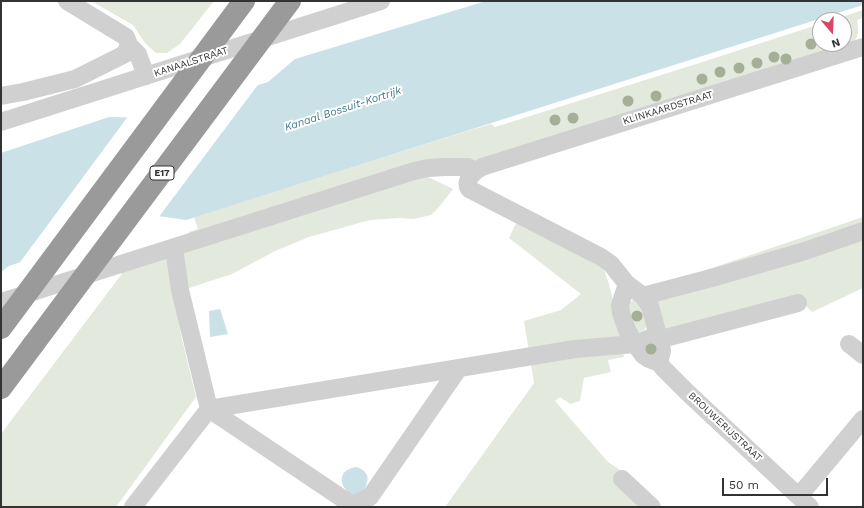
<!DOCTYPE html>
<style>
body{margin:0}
#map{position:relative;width:864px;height:508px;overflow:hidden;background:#fff;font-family:"Work Sans",sans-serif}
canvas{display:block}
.frame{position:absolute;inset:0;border:2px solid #333;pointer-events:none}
.north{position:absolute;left:812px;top:12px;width:40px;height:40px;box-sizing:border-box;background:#fff;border:1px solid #adadad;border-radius:50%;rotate:161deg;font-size:11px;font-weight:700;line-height:16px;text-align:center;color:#333}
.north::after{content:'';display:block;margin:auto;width:14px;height:18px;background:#db4462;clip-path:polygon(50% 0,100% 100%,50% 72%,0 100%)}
.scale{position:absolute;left:722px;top:478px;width:106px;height:18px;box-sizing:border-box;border:2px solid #333;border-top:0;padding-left:5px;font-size:12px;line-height:14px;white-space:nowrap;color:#333;-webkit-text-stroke:3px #fff;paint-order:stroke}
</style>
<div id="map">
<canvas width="864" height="508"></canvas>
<div class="frame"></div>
<div class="north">N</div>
<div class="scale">50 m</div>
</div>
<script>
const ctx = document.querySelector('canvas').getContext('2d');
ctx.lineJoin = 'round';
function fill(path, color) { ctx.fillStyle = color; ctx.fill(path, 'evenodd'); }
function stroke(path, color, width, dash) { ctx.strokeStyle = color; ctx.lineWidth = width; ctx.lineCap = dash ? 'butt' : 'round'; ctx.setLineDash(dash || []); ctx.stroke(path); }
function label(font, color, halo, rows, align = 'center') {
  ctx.font = font + ' "Work Sans",sans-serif'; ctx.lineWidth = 4; ctx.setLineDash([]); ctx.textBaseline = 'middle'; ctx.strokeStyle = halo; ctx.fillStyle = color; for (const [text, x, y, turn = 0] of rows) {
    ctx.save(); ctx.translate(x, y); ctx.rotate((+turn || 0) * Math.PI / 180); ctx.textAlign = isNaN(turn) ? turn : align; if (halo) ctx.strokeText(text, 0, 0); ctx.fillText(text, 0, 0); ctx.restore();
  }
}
const green = new Path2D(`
 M 91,1 L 214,1 L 180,44 L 167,53 L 156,53 L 145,43 L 133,25 Z
 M 863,10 L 863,18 L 857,20 C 859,30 859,33 854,42 L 500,154 L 191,238 L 189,232 L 198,229 L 194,217 L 464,132 L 491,124 L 495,127 L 693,65 L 820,24 L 820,44 L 844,44 L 844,20 L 832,20 Z
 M 422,174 L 453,189 L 440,206 L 431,215 L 414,219 L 399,218 L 370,220 L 309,237 L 275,251 L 232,274 L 183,290 L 178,251 Z
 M 863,217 L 863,288 L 812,312 L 798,298 L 664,334 L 650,289 Z
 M 517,221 L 594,263 L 604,270 L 608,281 L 614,304 L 624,357 L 608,360 L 611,372 L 584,378 L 580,401 L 570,404 L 560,397 L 555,401 L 608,462 L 628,475 L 645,507 L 445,507 L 534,383 L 524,321 L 561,310 L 581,294 L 509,238 Z
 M 169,253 L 174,295 L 181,335 L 196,397 L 116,507 L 1,507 L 1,434 L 121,275 L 126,263 Z
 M 633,300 L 637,300 L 642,301 L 647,328 L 640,332 L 636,332 L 627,306 L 629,303 Z`);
const water = new Path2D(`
 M 486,1 L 863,1 L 863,5 L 186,220 L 158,216 L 9,266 L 1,272 L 1,153 L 109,117 L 149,118 L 268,82 L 295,59 Z
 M 220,309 L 228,334 L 210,337 L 209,311 Z
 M 357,467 C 368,471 370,478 365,488 L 367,490 L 357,497 L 346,494 L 347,491 C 337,480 342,468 357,467 Z`);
const pier = new Path2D(`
 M 260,82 L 158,218 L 18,265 L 129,115 L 149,116 Z`);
const minor = new Path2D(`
 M 67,1 L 126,37 L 129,45 L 138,54 L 146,76
 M 1,96 L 23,92 L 75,79 L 125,54 L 129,45
 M 1,122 L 381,1
 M 174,248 L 180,290 L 209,409 L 352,505 L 370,497 L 459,368
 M 627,284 L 620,305 L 621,313 L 627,330 L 635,344 L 643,355 L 649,359 L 659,363 L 664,369 L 688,393 L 810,507
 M 643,296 L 715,277 L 805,251 L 863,231
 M 1,302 L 414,171 L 428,168 L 445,167 L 468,167 L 474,172
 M 849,344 L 863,355
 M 659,363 L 662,351 L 655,324 L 650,306 L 643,296 L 627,284 L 611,264 L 601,257 L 469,189 C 464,180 474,171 482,167 L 863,47
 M 622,479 L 652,507
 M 799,496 L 863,419
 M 133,507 L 209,409 L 575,349 L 635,344 L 652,337 L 659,339 L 669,337 L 798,303`);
const highway = new Path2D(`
 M 1,388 L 33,345`);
const highwayBridge = new Path2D(`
 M 1,328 L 244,1
 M 33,345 L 290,1`);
const trees = [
 [811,44],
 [774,57],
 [786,59],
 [757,63],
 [739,68],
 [720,72],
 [702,79],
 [656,96],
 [628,101],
 [573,118],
 [555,120],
 [637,316],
 [651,349]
];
const shields = [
 [162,173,24]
];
const shieldNames = [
 ["E17",162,173]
];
const streetNames = [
 ["KANAALSTRAAT",191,62,-18],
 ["KLINKAARDSTRAAT",668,108,-17],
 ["BROUWERIJSTRAAT",725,427,43]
];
const waterNames = [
 ["Kanaal Bossuit-Kortrijk",343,109,-18]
];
fill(green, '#e4e9dd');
fill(water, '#cbe1e8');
fill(pier, '#fff');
stroke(minor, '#d0d0d0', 18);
stroke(highway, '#9a9a9a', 22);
stroke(highwayBridge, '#9a9a9a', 22);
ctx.fillStyle = '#a5af97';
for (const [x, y] of trees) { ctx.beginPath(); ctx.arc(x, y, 5.5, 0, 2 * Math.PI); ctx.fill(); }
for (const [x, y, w] of shields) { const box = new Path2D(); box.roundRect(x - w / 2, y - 7, w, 14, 3); ctx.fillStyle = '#fff'; ctx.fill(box); stroke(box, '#333', 1); }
label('bold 9px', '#333', null, shieldNames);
label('10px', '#333', '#fff', streetNames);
label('italic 11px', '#457d91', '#fff', waterNames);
</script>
